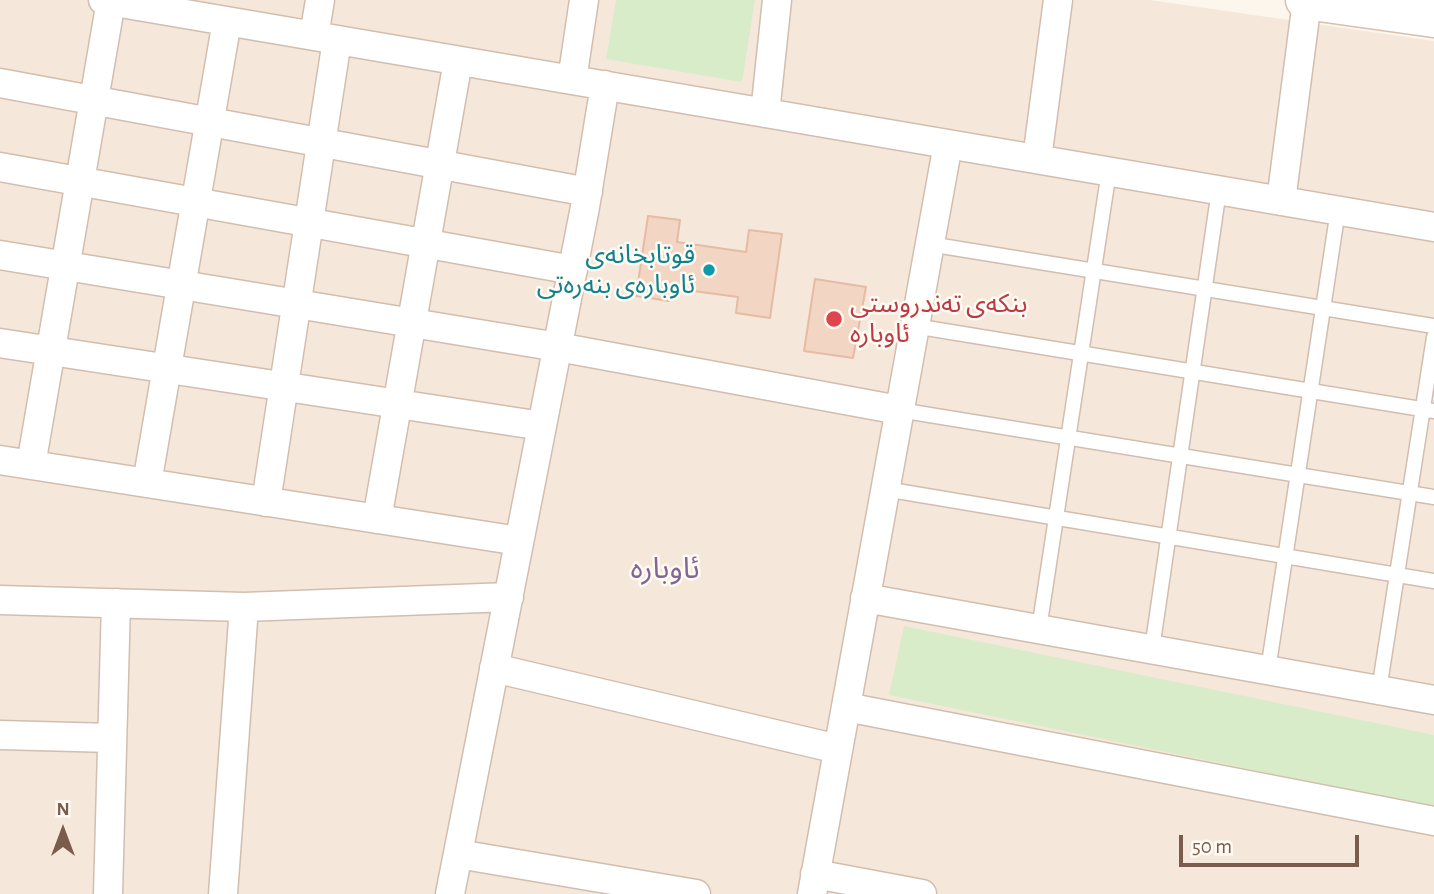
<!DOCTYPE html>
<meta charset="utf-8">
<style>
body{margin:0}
#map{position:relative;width:1434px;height:894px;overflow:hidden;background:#fdf6ec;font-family:"Alegreya Sans",sans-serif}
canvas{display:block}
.north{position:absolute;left:28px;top:796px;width:70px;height:70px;-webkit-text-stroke:5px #fffaf3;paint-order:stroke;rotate:0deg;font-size:19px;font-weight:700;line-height:28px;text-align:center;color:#7a5c4d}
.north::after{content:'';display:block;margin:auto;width:24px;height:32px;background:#7a5c4d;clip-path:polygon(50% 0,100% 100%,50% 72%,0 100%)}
.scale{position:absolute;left:1179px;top:835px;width:180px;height:32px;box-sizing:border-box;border:4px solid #7a5c4d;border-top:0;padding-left:9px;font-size:21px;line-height:24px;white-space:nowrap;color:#7a5c4d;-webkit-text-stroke:5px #fffaf3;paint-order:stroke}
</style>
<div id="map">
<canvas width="1434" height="894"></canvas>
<div class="north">N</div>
<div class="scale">50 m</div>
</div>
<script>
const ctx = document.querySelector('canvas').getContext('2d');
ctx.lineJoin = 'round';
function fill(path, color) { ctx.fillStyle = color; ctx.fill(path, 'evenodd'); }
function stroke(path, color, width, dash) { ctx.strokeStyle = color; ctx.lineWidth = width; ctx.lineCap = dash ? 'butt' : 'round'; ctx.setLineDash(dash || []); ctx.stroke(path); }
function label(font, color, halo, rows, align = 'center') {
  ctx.font = font + ' "Alegreya Sans","Noto Sans Arabic",sans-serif'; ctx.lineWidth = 5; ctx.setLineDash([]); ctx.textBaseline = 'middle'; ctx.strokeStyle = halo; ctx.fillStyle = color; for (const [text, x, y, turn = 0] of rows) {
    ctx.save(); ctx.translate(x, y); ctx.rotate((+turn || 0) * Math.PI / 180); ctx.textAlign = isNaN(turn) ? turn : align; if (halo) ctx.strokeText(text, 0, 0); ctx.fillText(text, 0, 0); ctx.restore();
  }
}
const residential = new Path2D(`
 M 0,0 L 1150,0 L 1434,41 L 1434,894 L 0,894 Z`);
const green = new Path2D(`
 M 616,0 L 755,0 L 742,82 L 606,59 Z
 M 904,626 L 1434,735 L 1434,807 L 889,695 Z`);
const building = new Path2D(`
 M 648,216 L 680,220 L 677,242 L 746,252 L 749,230 L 782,234 L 770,318 L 736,313 L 738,297 L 671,288 L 669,301 L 636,296 Z
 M 815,279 L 866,287 L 853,358 L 804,351 Z`);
const lane = new Path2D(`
 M 929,244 L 1434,326
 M 914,326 L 1434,411
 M 899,410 L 1434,497
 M 885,489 L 1434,581
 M 1039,629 L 1109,171
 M 1152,649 L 1219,190
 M 1268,670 L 1338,210
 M 1379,690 L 1434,337`);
const street = new Path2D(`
 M 103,0 L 1434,227
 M 314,36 L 320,0
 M 572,80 L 584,0
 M 0,83 L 588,192
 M 765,113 L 777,0
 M 1037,159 L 1058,0
 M 0,167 L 573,270
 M 1281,201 L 1307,1
 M 0,255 L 558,347 L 899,410
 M 0,343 L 542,426
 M 0,460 L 519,541
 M 31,465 L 111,1
 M 147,483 L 227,21
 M 266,502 L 337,40
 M 377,519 L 458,61
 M 865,598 L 1434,700
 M 0,600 L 244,607 L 509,597
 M 494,668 L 838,749
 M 846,707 L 1434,821
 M 0,735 L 112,738
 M 458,854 L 696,894
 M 815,874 L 922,894
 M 108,894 L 116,603
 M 223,894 L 244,607
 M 450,894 L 585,207 L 605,85
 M 812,894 L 948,144`);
const secondary = new Path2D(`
 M 1305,0 L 1434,18`);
const markers = [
 [709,270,7,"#0f9aa8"],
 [834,319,9,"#e0444e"]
];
const cultureNames = [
 ["قوتابخانەی",695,255],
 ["ئاوبارەی بنەرەتی",695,285]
];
const healthNames = [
 ["بنکەی تەندروستی",850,304],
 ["ئاوبارە",850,334]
];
const quarterNames = [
 ["ئاوبارە",665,569]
];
fill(residential, '#f5e8da');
fill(green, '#d8ecc9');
fill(building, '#f3d5c3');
stroke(building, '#e6bba3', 2);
stroke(lane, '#d1beb0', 17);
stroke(street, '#d1beb0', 31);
stroke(secondary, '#d6c0b0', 41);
stroke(lane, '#fff', 14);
stroke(street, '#fff', 28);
stroke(secondary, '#fff', 38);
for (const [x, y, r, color] of markers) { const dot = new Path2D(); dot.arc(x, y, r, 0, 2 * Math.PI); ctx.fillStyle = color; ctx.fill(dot); stroke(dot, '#fffaf3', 2.5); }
label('26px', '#0d838f', '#fffaf3', cultureNames, 'right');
label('26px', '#be3a42', '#fffaf3', healthNames, 'left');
label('30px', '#846695', '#fffaf3', quarterNames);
</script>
